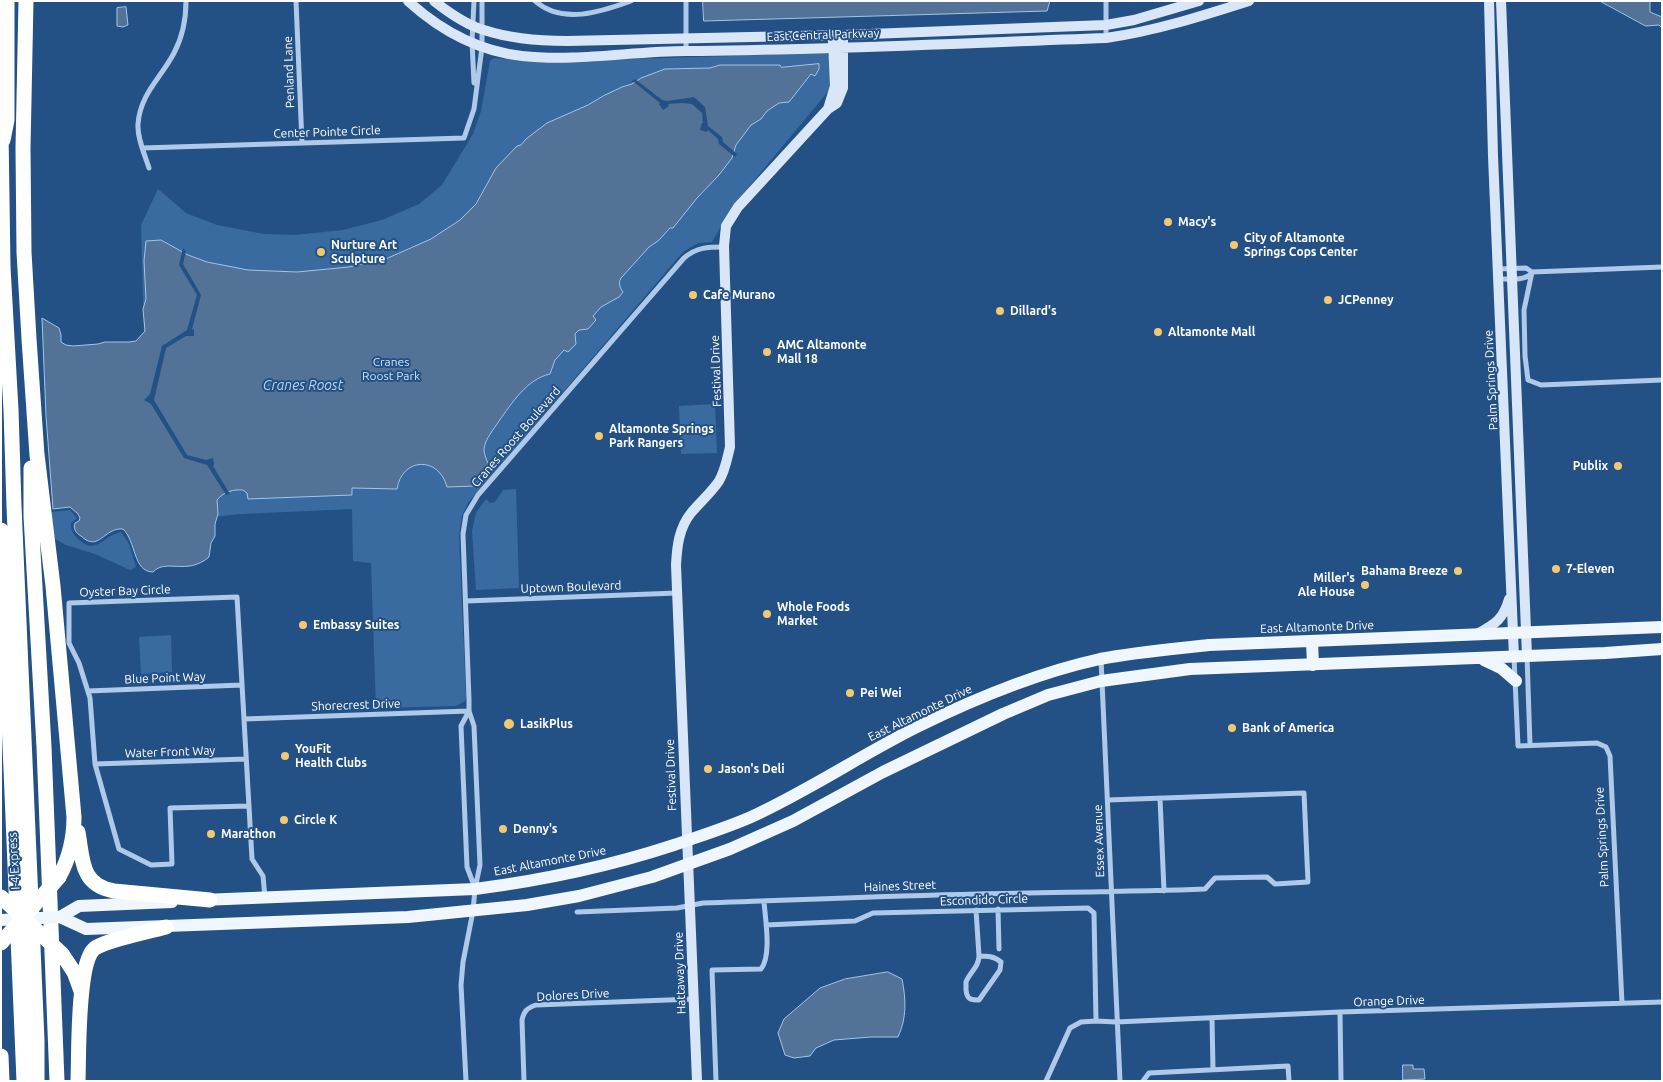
<!DOCTYPE html>
<style>
body{margin:0}
#map{position:relative;width:1663px;height:1082px;overflow:hidden;background:#245185;font-family:Ubuntu,sans-serif}
canvas{display:block}
.frame{position:absolute;inset:0;border:2px solid #fff;pointer-events:none}
</style>
<div id="map">
<canvas width="1663" height="1082"></canvas>
<div class="frame"></div>
</div>
<script>
const ctx = document.querySelector('canvas').getContext('2d');
ctx.lineJoin = 'round';
function fill(path, color) { ctx.fillStyle = color; ctx.fill(path, 'evenodd'); }
function stroke(path, color, width, dash) { ctx.strokeStyle = color; ctx.lineWidth = width; ctx.lineCap = dash ? 'butt' : 'round'; ctx.setLineDash(dash || []); ctx.stroke(path); }
function label(font, color, halo, rows, align = 'center') {
  ctx.font = font + ' Ubuntu,sans-serif'; ctx.lineWidth = 4; ctx.setLineDash([]); ctx.textBaseline = 'middle'; ctx.strokeStyle = halo; ctx.fillStyle = color; for (const [text, x, y, turn = 0] of rows) {
    ctx.save(); ctx.translate(x, y); ctx.rotate((+turn || 0) * Math.PI / 180); ctx.textAlign = isNaN(turn) ? turn : align; if (halo) ctx.strokeText(text, 0, 0); ctx.fillText(text, 0, 0); ctx.restore();
  }
}
const green = new Path2D(`
 M 826,53 L 833,60 L 831,88 L 732,207 L 712,242 L 698,243 L 683,252 L 468,503 L 462,516 L 459,535 L 466,698 L 465,701 L 456,706 L 376,708 L 371,563 L 353,561 L 352,509 L 241,514 L 203,518 L 144,333 L 141,225 L 158,189 L 186,213 L 217,225 L 264,234 L 295,235 L 343,230 L 382,220 L 419,204 L 442,185 L 473,134 L 481,111 L 490,61 L 494,58 L 535,62 Z
 M 715,404 L 717,453 L 681,454 L 679,406 Z
 M 41,450 L 45,453 L 51,512 L 70,510 L 77,518 L 71,523 C 70,529 73,533 77,538 C 96,557 102,536 121,532 L 129,544 L 136,567 L 130,570 L 95,554 L 66,545 L 52,537 Z
 M 516,489 L 519,588 L 476,590 L 472,531 L 476,513 L 486,499 L 490,503 L 495,502 L 503,490 Z
 M 171,635 L 172,672 L 141,674 L 139,637 Z`);
const water = new Path2D(`
 M 703,1 L 1050,1 L 1047,11 L 704,21 Z
 M 1600,1 L 1650,1 L 1650,12 L 1662,17 L 1662,28 L 1659,25 L 1646,26 Z
 M 126,7 L 128,25 L 123,27 L 117,26 L 117,8 Z
 M 819,64 L 819,69 L 815,76 L 811,74 L 789,102 L 779,103 L 767,111 L 761,119 L 751,125 L 736,145 L 732,158 L 719,175 L 697,198 L 673,228 L 670,228 L 658,241 L 649,247 L 622,277 C 618,281 619,287 623,292 L 619,297 L 601,307 L 593,316 L 596,320 L 588,329 L 579,330 L 575,334 L 576,344 L 568,352 L 564,350 L 555,360 L 550,374 C 527,379 512,403 499,421 C 494,429 485,439 484,449 C 484,454 487,463 491,467 L 475,486 L 447,487 C 439,456 402,457 397,489 L 352,488 L 352,495 L 248,499 L 247,493 L 243,490 C 234,489 223,492 217,500 L 218,514 L 215,524 L 215,536 L 211,543 L 209,557 C 187,576 166,558 153,572 C 133,572 136,541 123,529 C 104,527 99,553 81,536 C 76,533 73,529 75,523 L 79,521 L 80,518 L 78,514 L 70,507 L 53,509 L 46,416 L 42,318 L 59,328 L 61,335 L 61,342 L 66,345 L 73,346 L 98,344 L 105,342 L 129,342 L 136,341 L 145,331 L 143,309 L 146,299 L 144,261 L 146,241 L 161,240 L 188,255 L 207,262 L 248,270 L 297,272 L 349,267 L 388,258 L 431,239 L 460,220 L 476,204 L 496,168 L 517,146 L 521,145 L 526,139 L 547,123 L 588,105 L 603,96 L 622,87 L 632,84 L 641,78 L 665,69 L 710,68 L 720,65 L 780,65 L 781,67 Z
 M 888,972 L 902,979 C 906,999 907,1018 898,1037 L 871,1037 L 834,1040 L 816,1048 L 810,1056 L 794,1058 L 785,1055 L 778,1033 L 784,1019 L 820,988 L 845,979 Z
 M 1403,1065 L 1413,1065 L 1413,1069 L 1424,1069 L 1425,1079 L 1403,1080 Z`);
const pier = new Path2D(`
 M 635,79 L 662,100 L 667,101 L 694,97 L 705,107 L 708,126 L 722,137 L 723,142 L 737,154 L 735,157 L 719,144 L 718,139 L 708,130 L 707,132 L 700,130 L 702,123 L 703,123 L 702,113 L 692,104 L 682,103 L 668,104 L 669,106 L 663,110 L 659,104 L 660,103 L 634,82 L 631,82 Z
 M 183,248 L 186,251 L 183,264 L 201,295 L 192,329 L 194,330 L 194,336 L 186,336 L 166,348 L 154,400 L 187,455 L 206,460 L 213,458 L 214,465 L 213,466 L 230,494 L 226,495 L 207,465 L 184,458 L 151,404 L 144,400 L 150,394 L 162,346 L 187,330 L 197,295 L 179,265 Z`);
const street = new Path2D(`
 M 296,1 L 302,143
 M 474,1 L 472,42 L 474,83
 M 535,1 C 562,25 601,12 631,1
 M 1106,1 L 1106,38
 M 686,51 L 686,1
 M 142,148 L 464,138 L 474,109 L 482,47 L 482,1
 M 149,168 C 145,155 137,138 138,124 C 140,94 161,78 174,53 C 182,38 186,19 186,1
 M 1498,269 L 1526,268 L 1532,272 L 1662,267
 M 1532,272 L 1524,310 L 1525,356 L 1528,380 L 1541,385 L 1662,380
 M 1499,279 C 1509,279 1525,281 1532,273
 M 466,601 L 677,593
 M 1527,656 L 1530,745
 M 1514,657 L 1518,746 L 1597,743 L 1606,747 L 1610,756 L 1622,1003
 M 1101,659 L 1120,1081
 M 88,691 L 242,685
 M 469,711 L 461,726 L 467,867 L 475,888
 M 244,719 L 469,711
 M 95,764 L 246,759
 M 1160,798 L 1164,891
 M 249,806 L 170,808 L 172,864 L 151,865 L 119,849 L 95,764 L 90,698 L 79,663 L 69,643 L 69,603 L 237,597 L 252,859 L 263,876 L 265,898
 M 998,909 L 999,949
 M 976,910 L 979,956 C 979,967 970,972 966,982 C 966,984 966,987 966,990 C 967,999 970,1000 979,1000 L 1000,970 L 1001,962 C 994,956 987,956 979,956
 M 577,912 L 677,908 L 703,903 C 795,900 886,896 978,894 C 1054,892 1129,892 1205,889 L 1215,878 L 1267,877 L 1275,884 L 1308,882 L 1304,793 L 1108,800
 M 766,925 L 855,921 L 873,913 L 1088,908 L 1094,913 L 1096,1021 L 1081,1022 L 1070,1028 L 1046,1081
 M 1340,1012 L 1341,1081
 M 1212,1018 L 1213,1070
 M 1096,1021 L 1116,1022 L 1340,1012 L 1662,1002
 M 466,1081 L 461,985 L 463,962 L 473,911 L 475,889 L 480,865 L 474,726 L 469,711 L 469,700 L 463,534 L 466,515 L 478,495 L 684,258 C 697,247 708,247 724,247
 M 524,1081 L 522,1020 C 524,1011 527,1008 536,1005 L 694,999
 M 716,1081 L 712,970 L 761,969 C 772,955 765,918 764,901
 M 1143,1081 L 1149,1073 L 1288,1066 L 1289,1081`);
const secondary = new Path2D(`
 M 408,1 C 440,30 478,51 522,56 C 577,62 633,51 687,51 C 827,50 967,43 1106,38 C 1155,31 1202,16 1249,1
 M 434,1 C 448,12 466,25 484,30 C 511,39 539,41 567,41 L 843,35 L 1106,25 L 1134,20 L 1199,1
 M 1489,1 L 1493,156 L 1514,657
 M 1501,1 L 1527,656
 M 828,109 L 835,86 L 833,41
 M 1477,634 C 1495,624 1503,620 1509,599
 M 697,1081 L 676,565 C 677,546 679,528 691,513 C 700,502 711,493 719,481 C 725,471 727,459 730,447 L 724,246 L 726,226 L 738,207 L 828,109 L 837,103 L 843,88 L 843,35`);
const primary = new Path2D(`
 M 1312,641 L 1313,665
 M 1484,660 L 1501,668 L 1516,681
 M 202,900 L 475,889 C 545,880 607,867 674,845 C 700,836 726,828 751,817 C 808,791 861,755 917,727 C 976,698 1036,673 1100,659 C 1136,652 1173,649 1209,645 L 1662,627
 M 60,917 L 79,906 L 172,902
 M 60,917 L 86,929 L 408,917 L 527,905 L 579,896 L 652,877 L 730,849 L 793,821 L 883,772 L 1003,714 L 1048,695 L 1101,681 L 1190,669 L 1605,653 L 1662,649`);
const highway = new Path2D(`
 M 26,1 L 23,148 L 24,252 L 29,339 L 37,455 L 53,586 L 74,817 C 74,839 70,857 59,877
 M 1,131 L 3,267 L 11,410 L 14,506 L 37,1040 L 37,1081
 M 3,140 L 7,120 L 7,1
 M 31,468 L 31,516 L 44,747 L 57,1081
 M 1,530 L 24,1081
 M 78,832 C 83,859 80,885 114,891 L 210,900
 M 62,954 L 74,972 L 81,991
 M 1,1056 L 2,1081
 M 78,1081 C 79,1056 77,964 94,949 C 103,941 151,931 166,927`);
const primaryBridge = new Path2D(`
 M 1,920 L 60,917`);
const highwayBridge = new Path2D(`
 M 1,897 L 62,954
 M 1,943 L 59,877`);
const markers = [
 [1168,222,5,"#f2c971"],
 [1234,245,5,"#f2c971"],
 [321,252,5,"#f2c971"],
 [693,295,5,"#f2c971"],
 [1328,300,5,"#f2c971"],
 [1000,311,5,"#f2c971"],
 [1158,332,5,"#f2c971"],
 [767,352,5,"#f2c971"],
 [599,436,5,"#f2c971"],
 [1618,466,5,"#f2c971"],
 [1556,569,5,"#f2c971"],
 [1458,571,5,"#f2c971"],
 [1365,585,5,"#f2c971"],
 [767,614,5,"#f2c971"],
 [303,625,5,"#f2c971"],
 [850,693,5,"#f2c971"],
 [509,724,6,"#f2c971"],
 [1232,728,5,"#f2c971"],
 [285,756,5,"#f2c971"],
 [708,769,5,"#f2c971"],
 [284,820,5,"#f2c971"],
 [503,829,5,"#f2c971"],
 [211,834,5,"#f2c971"]
];
const streetNames = [
 ["East Central Parkway",823,35,-2],
 ["Penland Lane",289,72,-92],
 ["Center Pointe Circle",327,132,-2],
 ["Festival Drive",716,371,-92],
 ["Palm Springs Drive",1491,380,-93],
 ["Cranes Roost Boulevard",516,437,-49],
 ["Uptown Boulevard",571,587,-2],
 ["Oyster Bay Circle",125,591,-2],
 ["East Altamonte Drive",1317,627,-2],
 ["Blue Point Way",165,678,-2],
 ["Shorecrest Drive",356,705,-2],
 ["East Altamonte Drive",920,713,-26],
 ["Water Front Way",170,752,-2],
 ["Festival Drive",671,775,-92],
 ["Palm Springs Drive",1602,837,-93],
 ["Essex Avenue",1099,841,-92],
 ["I-4 Express",14,861,-93],
 ["East Altamonte Drive",550,861,-11],
 ["Haines Street",900,886,-2],
 ["Escondido Circle",984,900,-2],
 ["Hattaway Drive",680,973,-92],
 ["Dolores Drive",573,995,-3],
 ["Orange Drive",1389,1001,-2]
];
const poiNames = [
 ["Macy's",1178,222],
 ["City of Altamonte",1244,238],
 ["Springs Cops Center",1244,252],
 ["Nurture Art",331,245],
 ["Sculpture",331,259],
 ["Cafe Murano",703,295],
 ["JCPenney",1338,300],
 ["Dillard's",1010,311],
 ["Altamonte Mall",1168,332],
 ["AMC Altamonte",777,345],
 ["Mall 18",777,359],
 ["Altamonte Springs",609,429],
 ["Park Rangers",609,443],
 ["Publix",1608,466,"right"],
 ["7-Eleven",1566,569],
 ["Bahama Breeze",1448,571,"right"],
 ["Miller's",1355,578,"right"],
 ["Ale House",1355,592,"right"],
 ["Whole Foods",777,607],
 ["Market",777,621],
 ["Embassy Suites",313,625],
 ["Pei Wei",860,693],
 ["LasikPlus",520,724],
 ["Bank of America",1242,728],
 ["YouFit",295,749],
 ["Health Clubs",295,763],
 ["Jason's Deli",718,769],
 ["Circle K",294,820],
 ["Denny's",513,829],
 ["Marathon",221,834]
];
const parkNames = [
 ["Cranes",391,362],
 ["Roost Park",391,376]
];
const waterNames = [
 ["Cranes Roost",303,385]
];
fill(green, '#396ba1');
fill(water, '#527297');
stroke(water, '#a2c5e9', 1);
fill(pier, '#245185');
stroke(street, '#aecae8', 5);
stroke(secondary, '#d8e6f7', 10);
stroke(primary, '#f0f6fe', 12);
stroke(highway, '#fff', 15);
stroke(primaryBridge, '#f0f6fe', 12);
stroke(highwayBridge, '#fff', 15);
for (const [x, y, r, color] of markers) { const dot = new Path2D(); dot.arc(x, y, r, 0, 2 * Math.PI); ctx.fillStyle = color; ctx.fill(dot); stroke(dot, '#245185', 2); }
label('12px', '#fff', '#245185', streetNames);
label('bold 12px', '#fff', '#245185', poiNames, 'left');
label('12px', '#d2e3f6', '#245185', parkNames);
label('italic 14px', '#b9d4f0', '#245185', waterNames);
</script>
